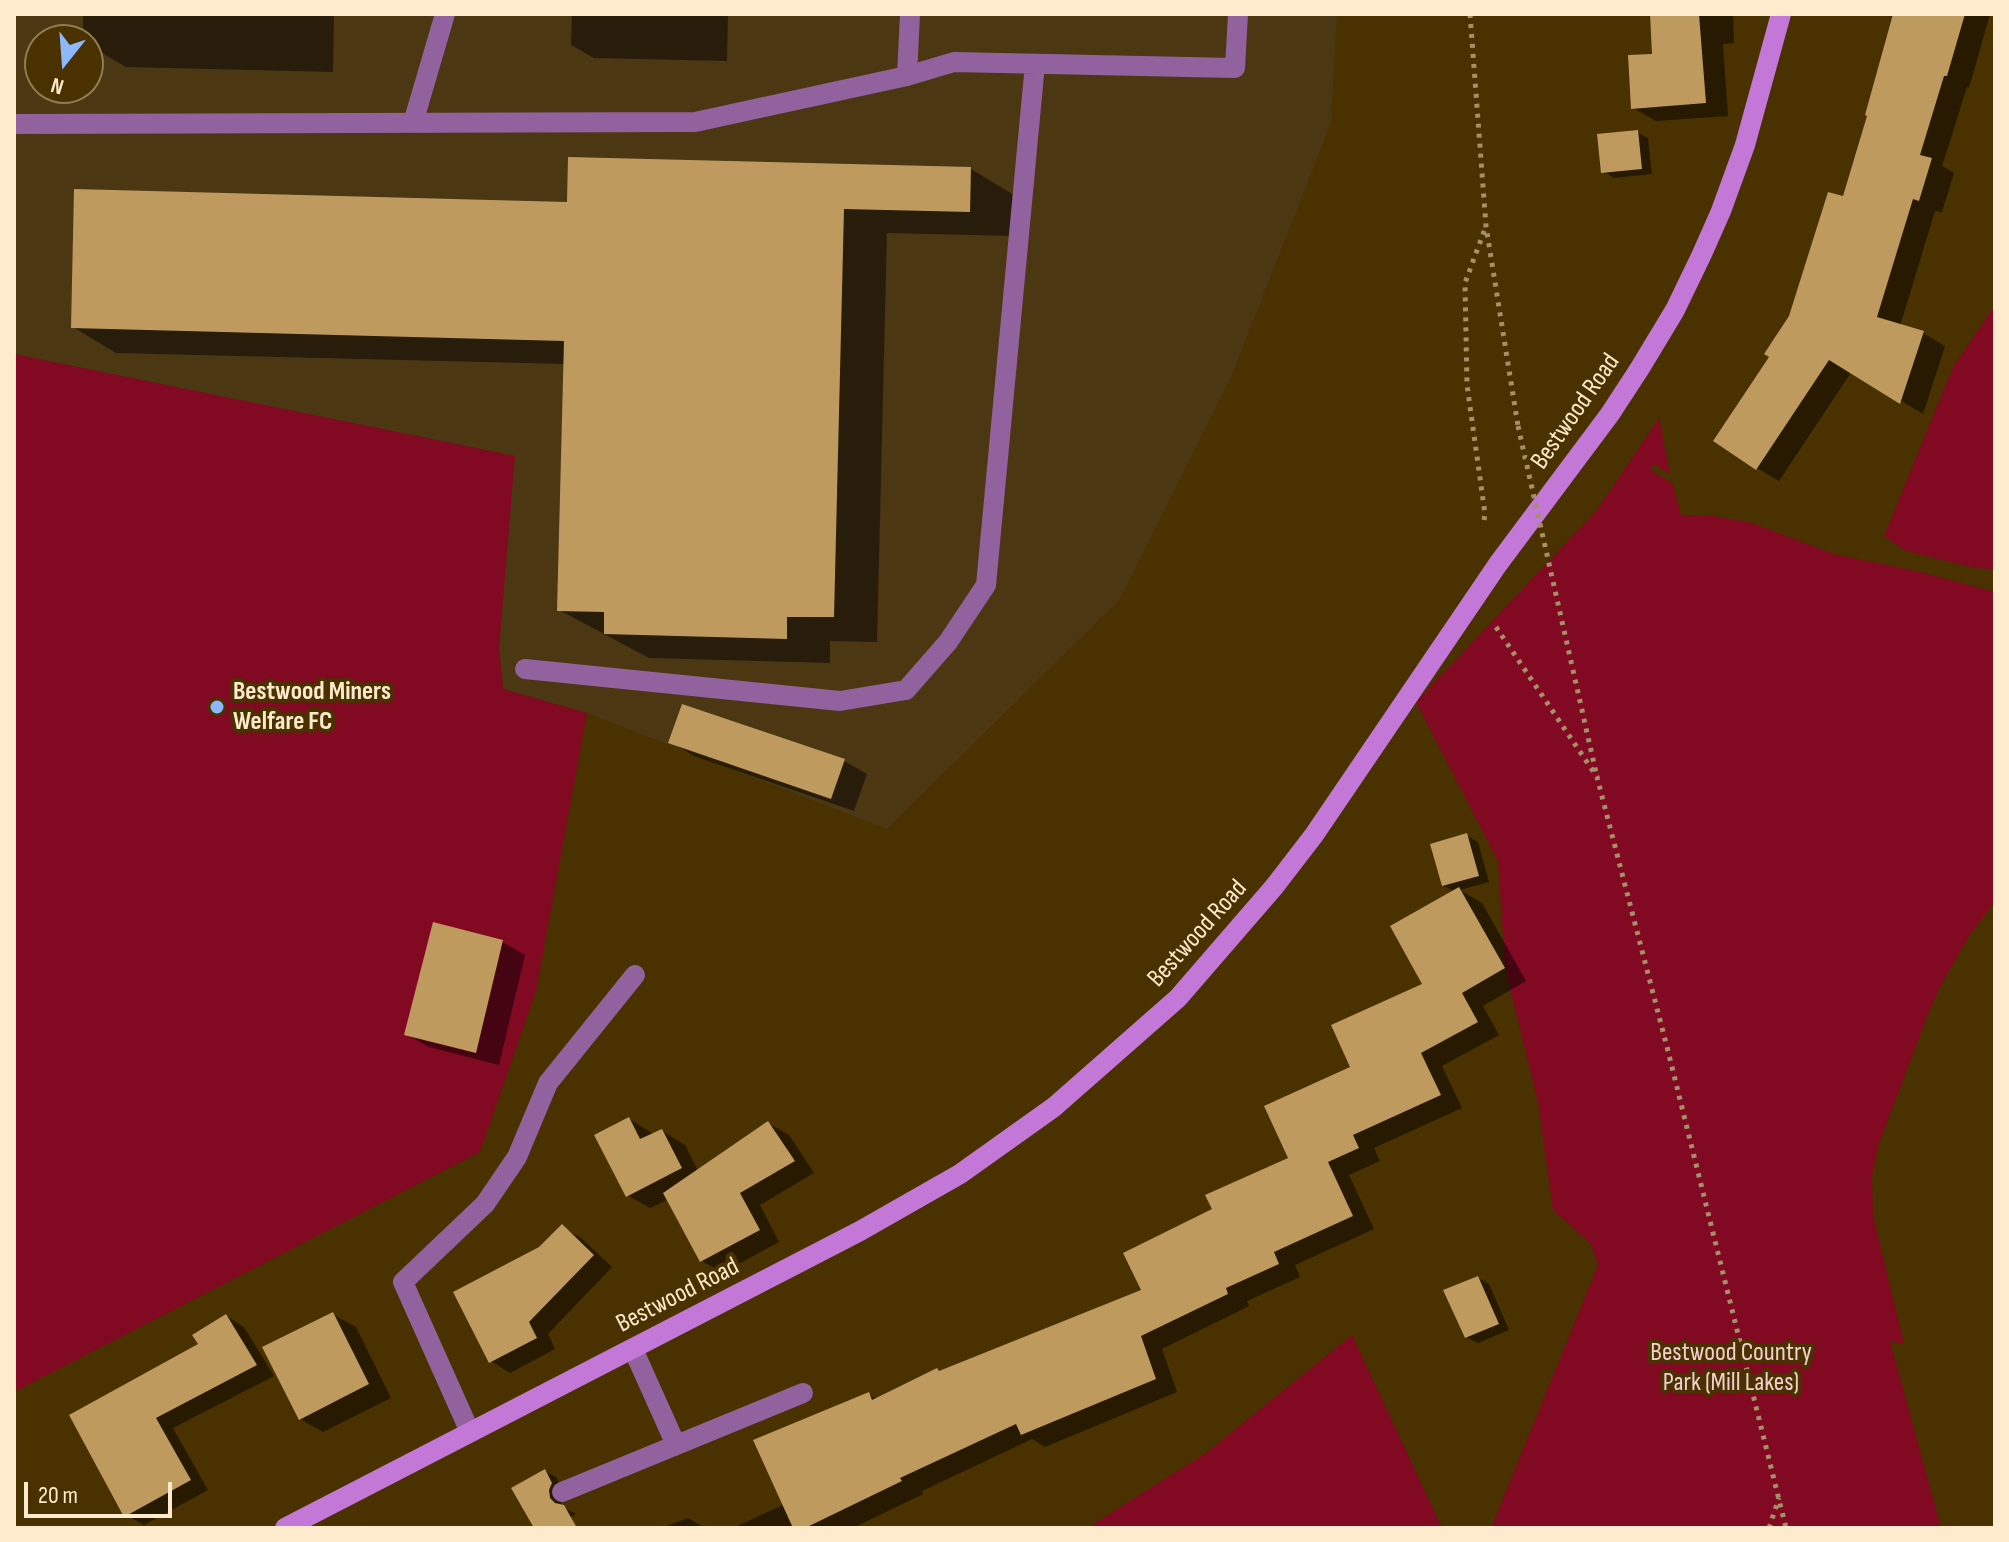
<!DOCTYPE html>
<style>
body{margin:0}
#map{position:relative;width:2009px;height:1542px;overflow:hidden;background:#493100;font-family:"Sofia Sans Condensed",sans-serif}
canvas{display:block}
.frame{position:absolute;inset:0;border:16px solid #feebcd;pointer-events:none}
.north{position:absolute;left:24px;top:24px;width:80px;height:80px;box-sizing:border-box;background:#493100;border:2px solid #917b52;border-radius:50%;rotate:197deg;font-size:22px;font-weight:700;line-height:32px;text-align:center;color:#feebcd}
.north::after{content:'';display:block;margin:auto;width:28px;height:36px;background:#8db9fc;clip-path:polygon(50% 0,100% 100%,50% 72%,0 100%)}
.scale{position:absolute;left:24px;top:1482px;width:148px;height:36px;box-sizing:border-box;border:4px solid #feebcd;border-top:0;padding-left:10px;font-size:24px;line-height:28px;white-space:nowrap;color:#feebcd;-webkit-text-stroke:6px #493100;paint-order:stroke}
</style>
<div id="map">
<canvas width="2009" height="1542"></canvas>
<div class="frame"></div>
<div class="north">N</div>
<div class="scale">20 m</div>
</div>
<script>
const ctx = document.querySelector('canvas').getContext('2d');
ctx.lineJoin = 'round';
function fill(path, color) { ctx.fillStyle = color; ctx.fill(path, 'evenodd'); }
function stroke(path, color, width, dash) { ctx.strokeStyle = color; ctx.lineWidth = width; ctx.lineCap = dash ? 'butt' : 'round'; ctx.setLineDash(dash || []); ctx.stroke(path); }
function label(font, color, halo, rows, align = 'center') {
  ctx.font = font + ' "Sofia Sans Condensed",sans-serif'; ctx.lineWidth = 8; ctx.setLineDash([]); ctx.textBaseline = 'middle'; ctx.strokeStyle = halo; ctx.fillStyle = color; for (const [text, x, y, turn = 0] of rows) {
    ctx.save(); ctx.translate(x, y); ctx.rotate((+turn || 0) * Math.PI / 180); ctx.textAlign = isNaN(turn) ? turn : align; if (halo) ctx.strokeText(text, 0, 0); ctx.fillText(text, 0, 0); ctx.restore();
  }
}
const built = new Path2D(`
 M 14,14 L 1337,14 L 1331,123 L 1231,377 L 1120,599 L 887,829 L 587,713 L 503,689 L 499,648 L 514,456 L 14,354 ZM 40,40 L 88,40 L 88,88 L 40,88 Z`);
const green = new Path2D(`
 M 1995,305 L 1995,569 L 1975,568 L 1906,551 L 1884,536 L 1953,367 Z
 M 14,354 L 515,456 L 499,648 L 503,689 L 587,713 L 536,991 L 480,1152 L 14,1392 Z
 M 1659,418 L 1670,474 L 1654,464 L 1650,470 L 1672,483 L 1681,515 L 1713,516 L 1752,523 L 1834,554 L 1920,572 L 1995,592 L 1995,901 L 1969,936 L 1942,983 L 1929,1011 L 1878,1146 L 1872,1176 L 1873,1216 L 1904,1344 L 1890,1341 L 1941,1528 L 1491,1528 L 1598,1265 L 1591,1244 L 1553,1210 L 1538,1102 L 1505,968 L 1498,861 L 1416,702 L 1596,511 Z
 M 1352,1335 L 1442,1528 L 1087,1528 L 1206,1453 Z`);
const shadow = new Path2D(`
 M 83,14 L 334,14 L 333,72 L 126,67 L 88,45 L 88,40 L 83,40 Z
 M 572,14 L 728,14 L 727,61 L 594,58 L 571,45 Z
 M 1652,14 L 1733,14 L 1734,43 L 1723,44 L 1728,116 L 1656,121 L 1633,108 L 1654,56 Z
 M 1896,14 L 1990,14 L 1969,88 L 1967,87 L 1942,166 L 1954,173 L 1942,212 L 1935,211 L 1900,326 L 1923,333 L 1945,346 L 1923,414 L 1852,371 L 1779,481 L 1757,468 L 1771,356 L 1844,198 Z
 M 1637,132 L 1648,138 L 1652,174 L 1614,178 L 1603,171 Z
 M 971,169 L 1014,195 L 1014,236 L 887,233 L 877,642 L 830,641 L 830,663 L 649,658 L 559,610 L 565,364 L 116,353 L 73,327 L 569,204 Z
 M 671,742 L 844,761 L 867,774 L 854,811 L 694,756 Z
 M 1467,836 L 1478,842 L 1489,882 L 1460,890 L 1482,903 L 1526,981 L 1483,1006 L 1499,1035 L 1442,1066 L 1462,1108 L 1374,1148 L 1380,1161 L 1349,1175 L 1374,1229 L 1295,1265 L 1300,1277 L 1247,1301 L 1249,1306 L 1162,1349 L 1177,1392 L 1045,1447 L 1032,1439 L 922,1491 L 923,1494 L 853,1528 L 733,1528 L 785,1504 L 868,1394 L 877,1399 L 1144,1291 L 1214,1210 L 1291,1159 L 1353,1068 L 1425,984 L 1455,892 L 1443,885 Z
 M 502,942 L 525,955 L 499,1065 L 429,1047 L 406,1034 Z
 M 629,1119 L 652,1133 L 653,1135 L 662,1131 L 685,1145 L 698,1171 L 768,1123 L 789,1135 L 814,1173 L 760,1205 L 779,1242 L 722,1273 L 702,1261 L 669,1199 L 650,1208 L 627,1195 Z
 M 562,1227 L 581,1238 L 612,1267 L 548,1334 L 555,1349 L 510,1373 L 491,1361 L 514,1277 Z
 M 1478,1278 L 1489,1284 L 1509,1330 L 1478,1343 L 1466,1337 Z
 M 332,1314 L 356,1327 L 391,1398 L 323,1432 L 300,1419 Z
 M 226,1316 L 244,1327 L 274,1376 L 173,1428 L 208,1490 L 144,1525 L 126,1515 L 72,1416 L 201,1345 Z
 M 545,1471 L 556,1477 L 563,1491 L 560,1496 L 561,1506 L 576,1514 L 550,1528 L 540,1528 Z
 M 688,1518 L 705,1528 L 661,1528 Z`);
const building = new Path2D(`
 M 1650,14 L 1699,14 L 1706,103 L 1631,109 L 1628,55 L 1652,54 Z
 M 1893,14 L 1965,14 L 1947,76 L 1944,76 L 1920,155 L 1932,158 L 1919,201 L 1913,199 L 1877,317 L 1924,331 L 1900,404 L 1829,360 L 1756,470 L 1713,441 L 1769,357 L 1764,354 L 1789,316 L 1828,192 L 1843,196 L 1867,116 L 1865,115 Z
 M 1638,130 L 1642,169 L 1601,173 L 1597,134 Z
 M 568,157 L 971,167 L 970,212 L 844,209 L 834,617 L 787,617 L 787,639 L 604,634 L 604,612 L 557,611 L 564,341 L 71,328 L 74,189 L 567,202 Z
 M 682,704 L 845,759 L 831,799 L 668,743 Z
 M 1467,833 L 1479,876 L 1442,886 L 1430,844 Z
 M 1459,887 L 1505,968 L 1462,993 L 1478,1022 L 1421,1053 L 1441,1095 L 1353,1135 L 1359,1148 L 1328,1162 L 1353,1216 L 1274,1252 L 1279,1264 L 1226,1288 L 1228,1294 L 1141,1336 L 1156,1379 L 1021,1435 L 1016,1424 L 900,1478 L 902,1481 L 805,1528 L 793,1528 L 753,1440 L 869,1392 L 872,1400 L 937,1368 L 939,1371 L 1141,1290 L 1123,1253 L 1212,1209 L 1205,1195 L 1288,1158 L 1264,1106 L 1350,1067 L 1331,1025 L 1422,984 L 1390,926 Z
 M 433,922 L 503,940 L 476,1053 L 404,1035 Z
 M 629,1117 L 640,1139 L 662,1129 L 682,1168 L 626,1197 L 594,1135 Z
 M 768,1121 L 795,1161 L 740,1193 L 760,1230 L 700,1262 L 663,1193 Z
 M 562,1224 L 594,1255 L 529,1322 L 537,1338 L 489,1363 L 453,1292 L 539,1247 Z
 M 1478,1276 L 1499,1324 L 1465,1338 L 1443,1290 Z
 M 333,1312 L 369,1384 L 299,1420 L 262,1347 Z
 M 226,1314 L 257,1365 L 156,1418 L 191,1480 L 124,1517 L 69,1415 L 198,1344 L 192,1335 Z
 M 545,1469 L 552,1483 L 549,1490 L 550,1498 L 555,1503 L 564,1505 L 577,1528 L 534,1528 L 511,1488 Z`);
const path = new Path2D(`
 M 1470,14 L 1486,226 L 1518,426
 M 1484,520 L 1485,514 L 1467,385 L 1465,283 L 1486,226
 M 1496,627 L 1597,777 L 1668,1051 L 1786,1528
 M 1769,1528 L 1779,1498`);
const lane = new Path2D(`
 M 907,76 L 910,14
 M 413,123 L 445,14
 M 14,124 L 695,122 L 907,76 L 954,62 L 1235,68 L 1238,14
 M 525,669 L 840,701 L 906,690 L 948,642 L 986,585 L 1035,64
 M 633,1349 L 676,1445
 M 470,1432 L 403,1282 L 485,1204 L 517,1157 L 548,1083 L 635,975
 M 562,1492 L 803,1393`);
const secondary = new Path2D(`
 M 285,1528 L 860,1231 L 960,1174 L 1054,1107 L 1178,998 L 1274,887 L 1314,835 L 1498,564 L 1610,414 L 1640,368 L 1675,310 L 1702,254 L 1721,211 L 1745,145 L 1781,14`);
const pathBridge = new Path2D(`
 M 1518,426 L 1597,777`);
const markers = [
 [217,707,8,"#8db9fc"]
];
const streetNames = [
 ["Bestwood Road",1576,412,-55],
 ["Bestwood Road",1198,934,-48],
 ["Bestwood Road",678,1296,-27]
];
const poiNames = [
 ["Bestwood Miners",233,692],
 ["Welfare FC",233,722]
];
const parkNames = [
 ["Bestwood Country",1731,1353],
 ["Park (Mill Lakes)",1731,1383]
];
fill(built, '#4c3713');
fill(green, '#810922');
fill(shadow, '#0007');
fill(building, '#be9a5f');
stroke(path, '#a59069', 5, [4, 6]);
stroke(lane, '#91629d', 20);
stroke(secondary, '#c378d7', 20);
stroke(pathBridge, '#a59069', 5, [4, 6]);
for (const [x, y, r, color] of markers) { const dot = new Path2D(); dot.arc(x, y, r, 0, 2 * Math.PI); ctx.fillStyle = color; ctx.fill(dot); stroke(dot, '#493100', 3); }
label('26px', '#feebcd', '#493100', streetNames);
label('bold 26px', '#feebcd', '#493100', poiNames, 'left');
label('26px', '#f3d0cf', '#493100', parkNames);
</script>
